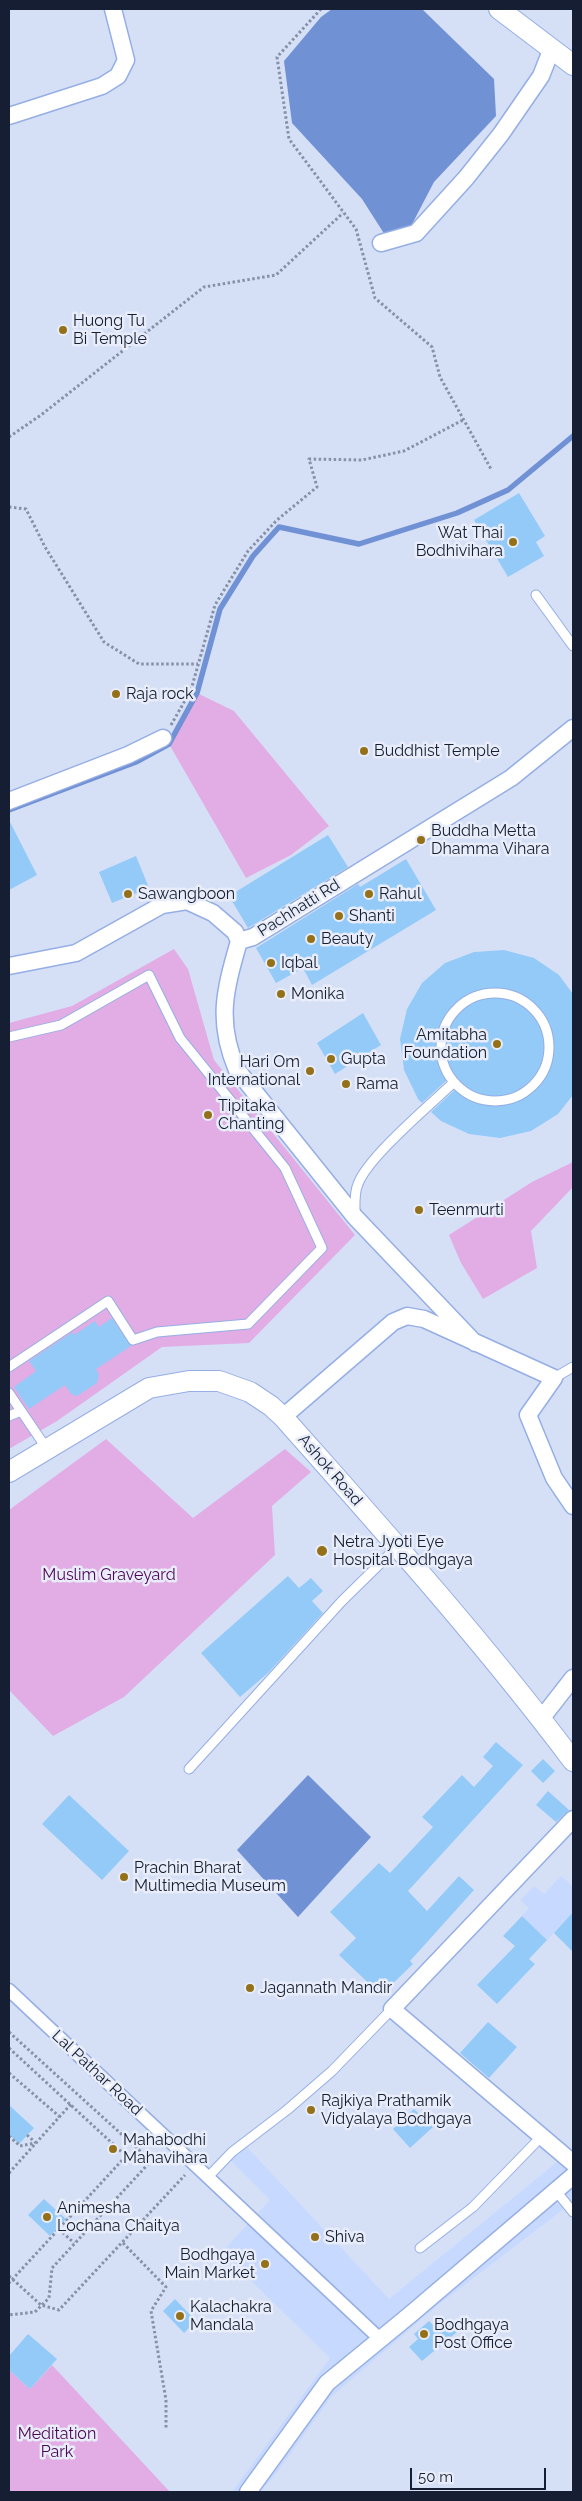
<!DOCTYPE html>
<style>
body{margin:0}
#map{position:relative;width:582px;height:2501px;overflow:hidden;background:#d5e0f7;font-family:Raleway,sans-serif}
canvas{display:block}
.frame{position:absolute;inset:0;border:10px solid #151e32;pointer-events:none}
.scale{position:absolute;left:410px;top:2468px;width:136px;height:22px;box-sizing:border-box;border:2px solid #151e32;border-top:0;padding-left:6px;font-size:15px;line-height:18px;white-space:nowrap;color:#151e32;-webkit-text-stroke:4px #e8edf9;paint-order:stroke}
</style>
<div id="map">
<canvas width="582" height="2501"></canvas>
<div class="frame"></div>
<div class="scale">50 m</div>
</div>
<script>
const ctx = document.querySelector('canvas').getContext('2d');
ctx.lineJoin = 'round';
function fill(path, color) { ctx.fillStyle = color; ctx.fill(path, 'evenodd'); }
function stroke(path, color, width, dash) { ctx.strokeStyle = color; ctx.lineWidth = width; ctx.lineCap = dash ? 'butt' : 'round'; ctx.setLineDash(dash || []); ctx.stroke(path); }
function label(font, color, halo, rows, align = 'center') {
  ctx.font = font + ' Raleway,sans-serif'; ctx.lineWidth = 5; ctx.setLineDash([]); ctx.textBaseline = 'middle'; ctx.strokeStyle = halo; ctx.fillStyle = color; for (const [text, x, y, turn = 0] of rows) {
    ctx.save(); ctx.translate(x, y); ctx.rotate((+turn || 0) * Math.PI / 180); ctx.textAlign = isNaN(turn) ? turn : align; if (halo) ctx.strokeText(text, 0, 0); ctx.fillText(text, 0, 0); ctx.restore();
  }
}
const built = new Path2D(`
 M 561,1876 L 573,1887 L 573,1912 L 547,1940 L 522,1916 L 529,1908 L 520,1900 L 534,1886 L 544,1894 Z
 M 243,2143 L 389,2299 L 573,2149 L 573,2202 L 438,2305 L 332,2396 L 275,2475 L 260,2492 L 232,2492 L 330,2358 L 222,2252 L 270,2200 L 227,2157 Z`);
const green = new Path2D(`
 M 197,693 L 234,711 L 329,826 L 291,855 L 246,878 L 169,744 Z
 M 174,949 L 188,969 L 214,1060 L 355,1235 L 249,1343 L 162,1347 L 57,1421 L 9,1449 L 9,1023 L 72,1006 Z
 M 573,1162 L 573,1187 L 531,1231 L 537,1268 L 483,1299 L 461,1263 L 449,1235 L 532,1182 Z
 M 106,1439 L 193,1518 L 285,1449 L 311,1472 L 272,1506 L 275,1555 L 124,1697 L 53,1736 L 9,1690 L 9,1510 Z
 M 52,2365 L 170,2492 L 9,2492 L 9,2370 L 30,2389 Z`);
const water = new Path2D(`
 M 332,9 L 422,9 L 494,79 L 496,116 L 434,182 L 409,230 L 385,235 L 362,199 L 292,123 L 284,61 L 321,17 Z
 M 308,1775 L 371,1837 L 298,1917 L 237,1850 Z`);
const stream = new Path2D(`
 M 9,810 L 136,762 L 169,744 L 197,693 L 220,609 L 253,556 L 279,527 L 359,544 L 457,513 L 508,490 L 573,436`);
const building = new Path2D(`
 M 519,493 L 545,536 L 536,542 L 544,556 L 508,577 L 474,520 Z
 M 9,820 L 37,875 L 9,890 Z
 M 328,835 L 348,867 L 248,928 L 229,896 Z
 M 136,856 L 149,888 L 112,903 L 99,872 Z
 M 406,859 L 436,910 L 312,985 L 303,968 L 276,983 L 256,948 L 358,884 L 360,887 Z
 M 504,950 L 534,958 L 559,975 L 573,994 L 573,1095 L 558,1114 L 531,1131 L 500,1138 L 469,1134 L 441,1121 L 431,1112 L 458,1087 L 459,1081 L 455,1077 L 449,1078 L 422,1103 L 418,1099 L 404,1070 L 400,1039 L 407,1009 L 422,983 L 445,963 L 474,952 Z
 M 363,1013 L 381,1045 L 335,1074 L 317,1043 Z
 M 112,1318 L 131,1346 L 96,1369 L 99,1375 L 97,1383 L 77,1396 L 71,1394 L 65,1385 L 29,1409 L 14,1387 L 36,1371 L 29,1361 L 73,1332 L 74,1335 L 95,1321 L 99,1327 Z
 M 288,1576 L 299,1588 L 311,1578 L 323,1591 L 312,1601 L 323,1613 L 269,1672 L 240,1697 L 201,1653 Z
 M 496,1742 L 523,1765 L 408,1891 L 427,1911 L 459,1876 L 474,1890 L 410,1961 L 413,1964 L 381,1995 L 339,1955 L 356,1938 L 330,1912 L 379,1863 L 390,1873 L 433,1827 L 422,1817 L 462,1775 L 474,1787 L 493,1766 L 483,1757 Z
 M 543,1759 L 555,1771 L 543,1783 L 531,1771 Z
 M 548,1791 L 569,1810 L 556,1822 L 536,1805 Z
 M 69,1795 L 129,1851 L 102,1880 L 42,1824 Z
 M 573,1912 L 573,1952 L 554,1933 Z
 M 522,1916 L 547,1940 L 529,1959 L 535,1964 L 497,2004 L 477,1985 L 515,1946 L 503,1936 Z
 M 488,2022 L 517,2047 L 489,2078 L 460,2053 Z
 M 9,2105 L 34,2128 L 19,2144 L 9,2134 Z
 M 414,2109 L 433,2127 L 410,2148 L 393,2129 Z
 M 44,2199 L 66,2219 L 50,2236 L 28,2215 Z
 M 175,2299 L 196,2321 L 184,2333 L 163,2311 Z
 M 444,2316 L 457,2332 L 422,2361 L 409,2347 L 418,2339 L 414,2334 L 429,2321 L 433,2325 Z
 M 28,2334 L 57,2359 L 30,2389 L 9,2370 L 9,2356 Z`);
const path = new Path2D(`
 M 321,9 L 277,57 L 289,139 L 356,229 L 375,298 L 432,347 L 440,377 L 491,469
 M 9,437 L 41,415 L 204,287 L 276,275 L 343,213
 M 9,507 L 26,509 L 45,547 L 104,642 L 139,664 L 198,664
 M 171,725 L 191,690 L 215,605 L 248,551 L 277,520 L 317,487 L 309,459 L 362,460 L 404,451 L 463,420
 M 9,2032 L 151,2161 L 52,2268 L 49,2298 L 35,2312 L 9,2315
 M 9,2048 L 126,2156 L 9,2283
 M 9,2073 L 60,2117
 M 27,2135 L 36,2143
 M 9,2136 L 20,2146 L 35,2143
 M 9,2173 L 71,2104
 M 59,2229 L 74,2243
 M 123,2243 L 166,2287 L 151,2311 L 166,2400 L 166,2429
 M 9,2276 L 41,2305 L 59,2310 L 185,2175`);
const service = new Path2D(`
 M 536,595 L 573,646
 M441 1047a54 54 0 1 1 108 0a54 54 0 1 1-108 0Z
 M 9,1037 L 61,1025 L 149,975 L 180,1038 L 285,1168 L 322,1248 L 248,1324 L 157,1332 L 133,1340 L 108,1301 L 9,1367
 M 355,1214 C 355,1204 354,1193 358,1184 C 368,1157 430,1105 453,1083
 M 554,1378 L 573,1367
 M 9,1393 L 47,1449
 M 9,1416 L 21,1411
 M 189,1769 L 342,1601 L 397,1547
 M 208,2177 L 232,2152 L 287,2110 L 332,2071 L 392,2009
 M 556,2191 L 573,2212
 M 420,2248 L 473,2207 L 542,2136`);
const pedestrian = new Path2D(`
 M 9,1990 L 380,2339`);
const minor = new Path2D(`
 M 9,116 L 102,86 L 118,76 L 126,60 L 113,9
 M 381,243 L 416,233 L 466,178 L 501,134 L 541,76 L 552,48
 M 9,801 L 128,755 L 163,738
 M 239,941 C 225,990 216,1021 237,1070 L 355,1217 L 475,1343
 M 9,966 L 76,953 L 162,905 L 187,901 L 213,913 L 235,932 L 239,941 L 253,937 L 511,778 L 573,728
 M 283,1417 L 393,1322 L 407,1316 L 424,1319 L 554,1378 L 528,1415 L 554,1478 L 573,1506
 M 541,1719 L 573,1678
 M 573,1819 L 392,2009 L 573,2163
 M 248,2492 L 327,2383 L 411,2314 L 573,2176`);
const tertiary = new Path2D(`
 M 499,9 L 573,65
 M 9,1472 L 149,1388 L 189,1381 L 219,1381 L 250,1392 L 271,1406 L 283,1417 C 382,1529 483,1641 573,1761`);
const markers = [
 [63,330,5,"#947119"],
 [513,542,5,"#947119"],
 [116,694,5,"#947119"],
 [364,751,5,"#947119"],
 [421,840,5,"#947119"],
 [128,894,5,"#947119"],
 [369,894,5,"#947119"],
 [339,916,5,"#947119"],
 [311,939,5,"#947119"],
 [271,963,5,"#947119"],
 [281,994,5,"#947119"],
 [497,1044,5,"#947119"],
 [331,1059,5,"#947119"],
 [310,1071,5,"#947119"],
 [346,1084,5,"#947119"],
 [208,1115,5,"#947119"],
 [419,1210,5,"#947119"],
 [322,1551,6,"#947119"],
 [124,1877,5,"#947119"],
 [250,1988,5,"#947119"],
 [311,2110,5,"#947119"],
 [113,2149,5,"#947119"],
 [47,2217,5,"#947119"],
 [315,2237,5,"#947119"],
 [265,2264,5,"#947119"],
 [180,2316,5,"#947119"],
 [424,2334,5,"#947119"]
];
const poiNames = [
 ["Huong Tu",73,321],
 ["Bi Temple",73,339],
 ["Wat Thai",503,533,"right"],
 ["Bodhivihara",503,551,"right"],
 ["Raja rock",126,694],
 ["Buddhist Temple",374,751],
 ["Buddha Metta",431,831],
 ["Dhamma Vihara",431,849],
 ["Sawangboon",138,894],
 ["Rahul",379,894],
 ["Shanti",349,916],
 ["Beauty",321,939],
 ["Iqbal",281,963],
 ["Monika",291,994],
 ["Amitabha",487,1035,"right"],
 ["Foundation",487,1053,"right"],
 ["Gupta",341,1059],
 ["Hari Om",300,1062,"right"],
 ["International",300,1080,"right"],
 ["Rama",356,1084],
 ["Tipitaka",218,1106],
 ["Chanting",218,1124],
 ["Teenmurti",429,1210],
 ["Netra Jyoti Eye",333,1542],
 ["Hospital Bodhgaya",333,1560],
 ["Prachin Bharat",134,1868],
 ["Multimedia Museum",134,1886],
 ["Jagannath Mandir",260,1988],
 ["Rajkiya Prathamik",321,2101],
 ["Vidyalaya Bodhgaya",321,2119],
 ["Mahabodhi",123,2140],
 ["Mahavihara",123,2158],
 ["Animesha",57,2208],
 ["Lochana Chaitya",57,2226],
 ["Shiva",325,2237],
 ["Bodhgaya",255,2255,"right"],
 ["Main Market",255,2273,"right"],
 ["Kalachakra",190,2307],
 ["Mandala",190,2325],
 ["Bodhgaya",434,2325],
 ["Post Office",434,2343]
];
const streetNames = [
 ["Pachhatti Rd",299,908,-32],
 ["Ashok Road",330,1470,49],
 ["Lal Pathar Road",97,2073,43]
];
const parkNames = [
 ["Muslim Graveyard",109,1575],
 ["Meditation",57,2434],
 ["Park",57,2452]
];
fill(built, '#c7d9ff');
fill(green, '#e2ade4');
fill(water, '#7191d5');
stroke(stream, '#7191d5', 5.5);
fill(building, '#94caf8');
stroke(service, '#95aee4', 11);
stroke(pedestrian, '#95aee4', 15);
stroke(minor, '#95aee4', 19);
stroke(tertiary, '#95aee4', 22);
stroke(path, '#8690a6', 3, [2.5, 2.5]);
stroke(service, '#fff', 9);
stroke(pedestrian, '#fff', 12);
stroke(minor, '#fff', 16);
stroke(tertiary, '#fff', 20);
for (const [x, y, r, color] of markers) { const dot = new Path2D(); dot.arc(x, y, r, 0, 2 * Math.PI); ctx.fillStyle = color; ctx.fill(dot); stroke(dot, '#e8edf9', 2); }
label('16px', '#151e32', '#e8edf9', poiNames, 'left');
label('16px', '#151e32', '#e8edf9', streetNames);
label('16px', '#4f0555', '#e8edf9', parkNames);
</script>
